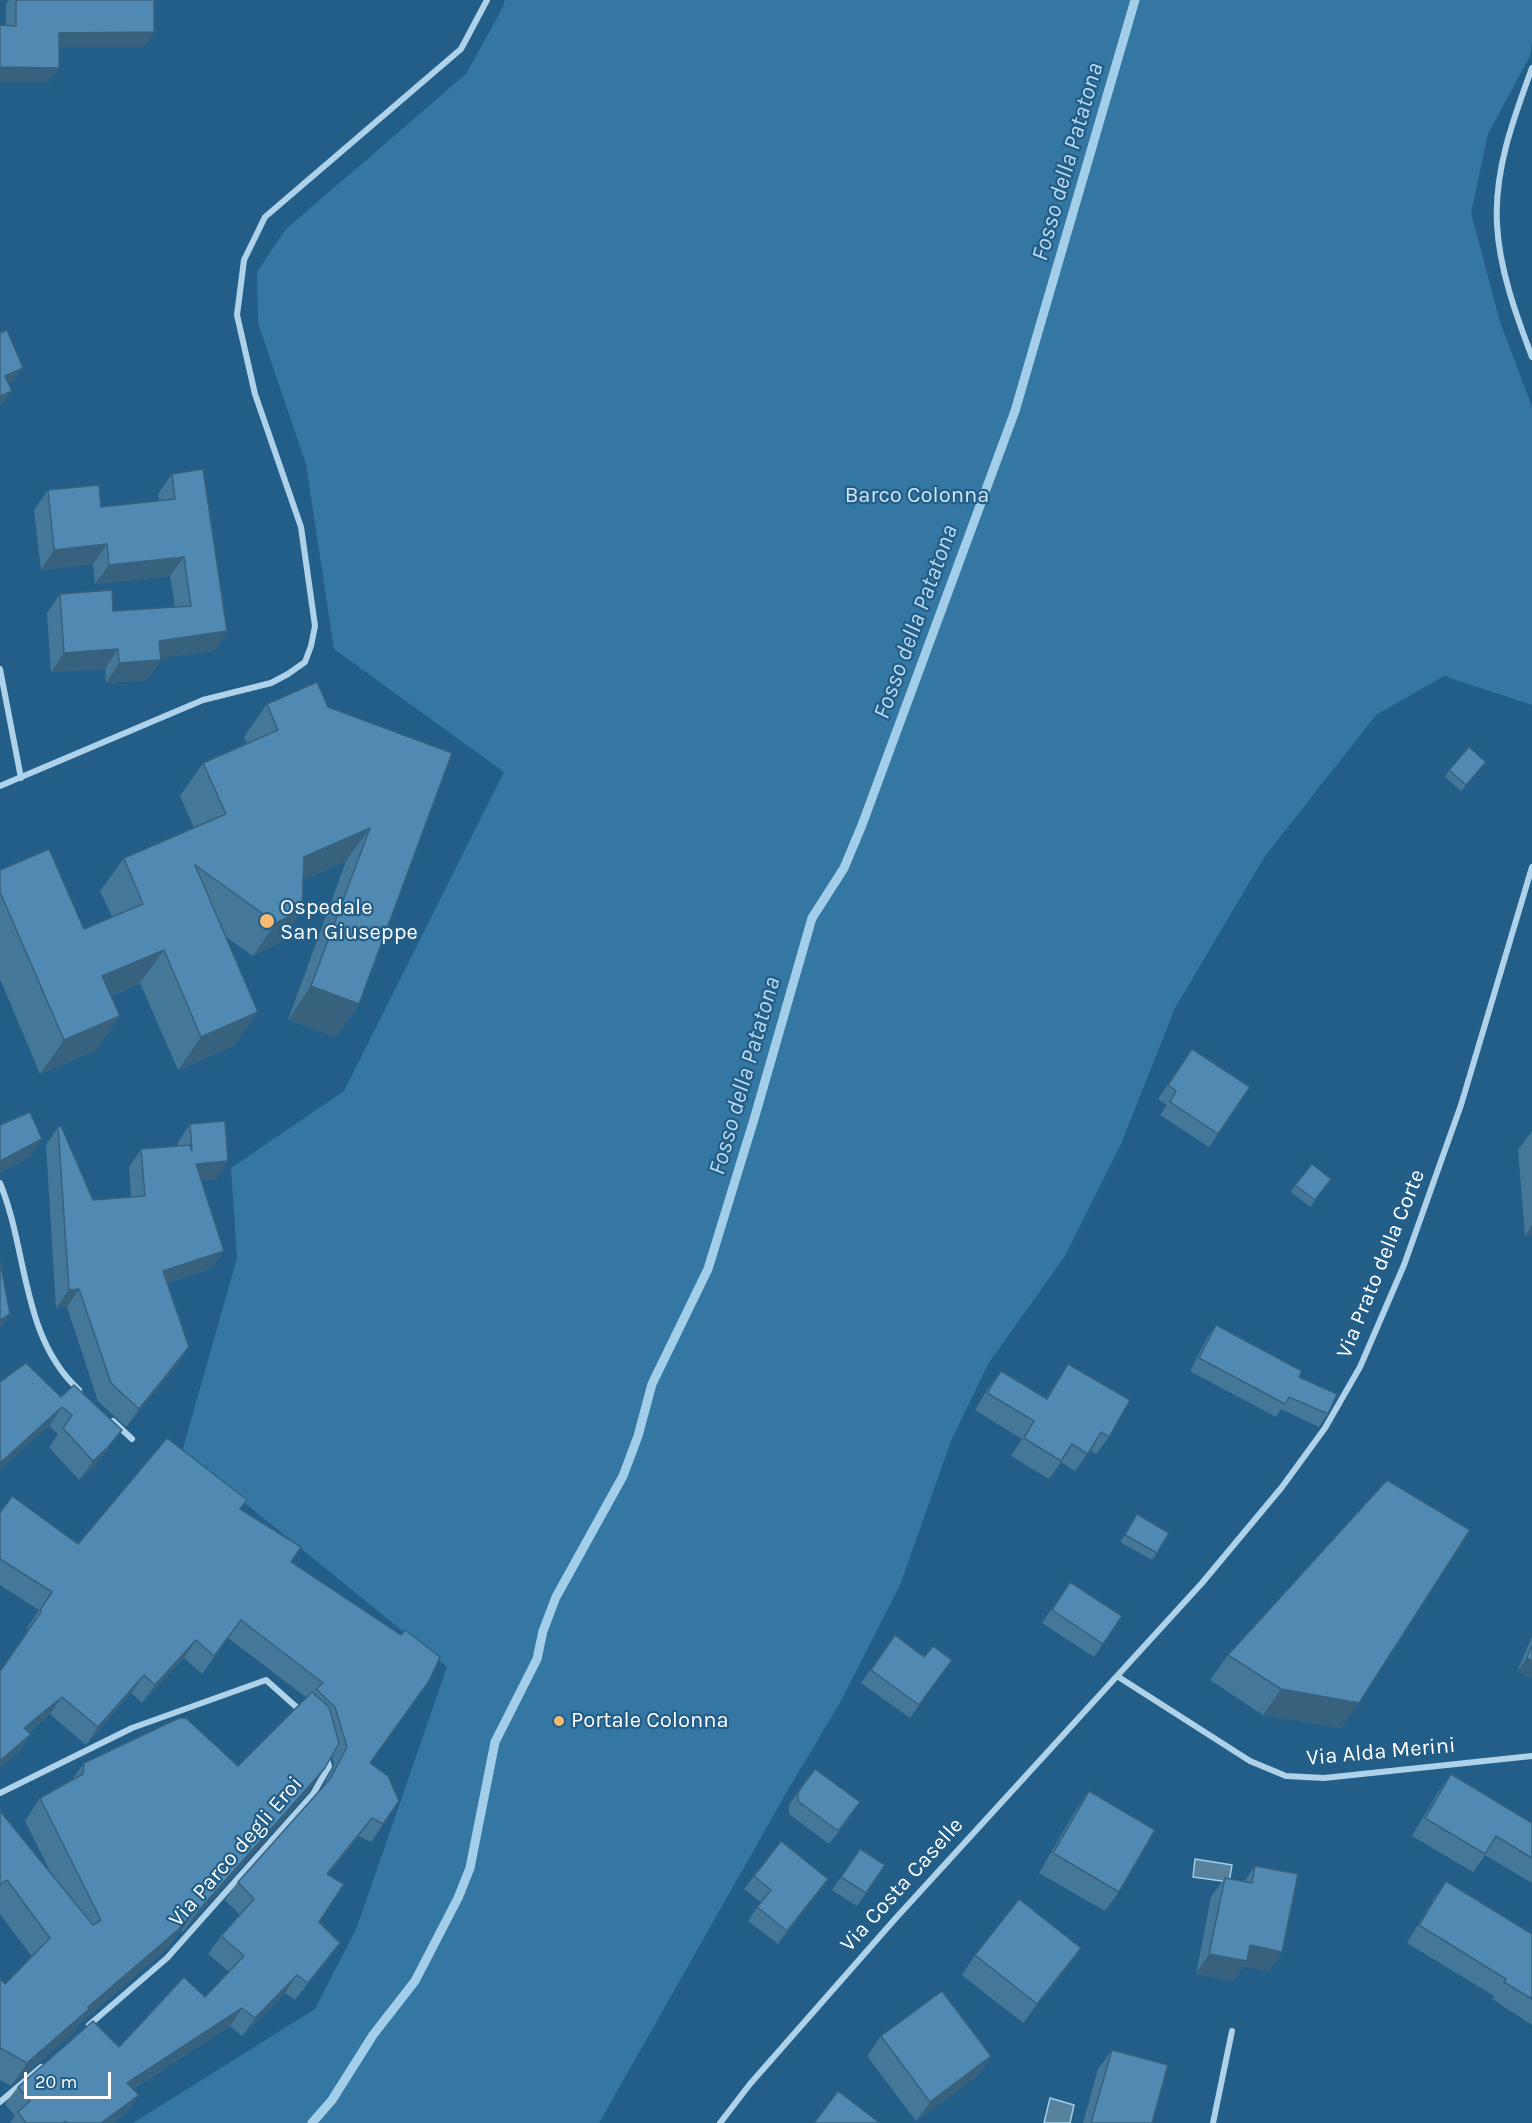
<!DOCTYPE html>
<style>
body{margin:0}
#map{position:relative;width:1532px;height:2123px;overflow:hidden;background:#235e88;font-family:Karla,sans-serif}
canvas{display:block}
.scale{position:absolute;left:24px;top:2072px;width:87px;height:27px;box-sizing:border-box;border:3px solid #fff;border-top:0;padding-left:8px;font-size:18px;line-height:21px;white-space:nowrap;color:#fff;-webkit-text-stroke:4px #235e88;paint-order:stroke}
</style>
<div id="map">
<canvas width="1532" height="2123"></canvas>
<div class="scale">20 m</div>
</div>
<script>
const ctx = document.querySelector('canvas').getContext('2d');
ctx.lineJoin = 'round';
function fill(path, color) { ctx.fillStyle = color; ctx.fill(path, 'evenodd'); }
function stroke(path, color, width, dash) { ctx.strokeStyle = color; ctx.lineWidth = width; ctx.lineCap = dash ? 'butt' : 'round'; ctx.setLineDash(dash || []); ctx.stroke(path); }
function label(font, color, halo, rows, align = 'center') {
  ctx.font = font + ' Karla,sans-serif'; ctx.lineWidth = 4.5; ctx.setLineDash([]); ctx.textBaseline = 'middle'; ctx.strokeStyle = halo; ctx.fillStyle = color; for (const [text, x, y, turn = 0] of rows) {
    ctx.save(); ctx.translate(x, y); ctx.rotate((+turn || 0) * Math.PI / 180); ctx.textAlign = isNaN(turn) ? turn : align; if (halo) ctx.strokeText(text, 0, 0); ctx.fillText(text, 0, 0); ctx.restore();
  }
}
const green = new Path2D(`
 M 505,0 L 1532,0 L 1532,42 L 1530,56 L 1488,134 L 1471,213 L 1500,322 L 1532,407 L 1532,705 L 1444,676 L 1376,715 L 1265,856 L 1175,1008 L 1121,1144 L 1065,1256 L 988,1364 L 951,1441 L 900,1585 L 841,1701 L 789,1788 L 599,2123 L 133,2123 L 315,2009 L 357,1927 L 447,1667 L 182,1452 L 237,1258 L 231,1168 L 344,1091 L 504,772 L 334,649 L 306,464 L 258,323 L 257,272 L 286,229 L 466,74 L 503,7 Z`);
const water = new Path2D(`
 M 1195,1859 L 1232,1865 L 1229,1882 L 1193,1877 Z
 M 1050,2098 L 1074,2105 L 1070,2123 L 1044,2123 Z`);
const stream = new Path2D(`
 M 312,2123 L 332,2100 L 373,2035 L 415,1981 L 458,1898 L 470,1868 L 495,1742 L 537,1659 L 543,1631 L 556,1597 L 623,1476 L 638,1436 L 652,1384 L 708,1269 L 755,1116 L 812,918 L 844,868 L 862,825 L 1015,411 L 1135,0`);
const minor = new Path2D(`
 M 1532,68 C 1514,117 1494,170 1497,224 C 1499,268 1516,315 1532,357
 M 0,669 L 21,778
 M 0,786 L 203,700 L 271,683 L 288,674 L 305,662 L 311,646 L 315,626 L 301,527 L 255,394 L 237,315 L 244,260 L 265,217 L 461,49 L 487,0
 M 0,1183 C 28,1251 21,1337 79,1390
 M 113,1421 L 132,1439
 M 1117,1676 L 1250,1761 L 1286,1776 L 1324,1778 L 1532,1756
 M 0,1793 L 132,1728 L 266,1680 L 302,1712
 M 89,2025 L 167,1958 L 313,1794 L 329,1766 L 326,1756
 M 0,2102 L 41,2067
 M 720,2123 L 750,2084 L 895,1919 L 1202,1583 L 1282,1487 L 1325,1428 L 1360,1367 L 1404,1265 L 1461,1105 L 1532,867
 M 1213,2123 L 1232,2031`);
const wall = new Path2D(`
 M 9,0 L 16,0 L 144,47 L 59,47 L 59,68 L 48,82 L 6,25 L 6,4 Z
 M 172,474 L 214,651 L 160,658 L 161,660 L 147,680 L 106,683 L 105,669 L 51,672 L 47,613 L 60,594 L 113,611 L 175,607 L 170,576 L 95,584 L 93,564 L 41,570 L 34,510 L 48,490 L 101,507 L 159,501 L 158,494 Z
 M 267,704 L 328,707 L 452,753 L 359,1004 L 336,1037 L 288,1020 L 346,861 L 303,880 L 302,910 L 279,943 L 253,956 L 226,937 L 235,1045 L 178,1070 L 140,983 L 111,996 L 96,1050 L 40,1074 L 0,979 L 0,870 L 84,929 L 112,917 L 100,891 L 124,858 L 194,828 L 180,796 L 203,763 L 247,744 L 244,737 Z
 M 1486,762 L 1461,791 L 1445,777 L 1449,770 Z
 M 1192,1049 L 1218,1134 L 1209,1147 L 1160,1115 L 1167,1105 L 1158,1099 Z
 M 190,1124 L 216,1179 L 201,1180 L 212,1268 L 167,1283 L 189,1347 L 177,1365 L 126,1427 L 98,1401 L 67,1307 L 56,1308 L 46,1145 L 58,1127 L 93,1200 L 131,1197 L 129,1167 L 141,1149 L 178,1146 L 178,1142 Z
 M 1532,1131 L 1532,1235 L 1525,1236 L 1518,1150 Z
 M 1331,1179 L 1310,1207 L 1291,1192 L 1295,1185 Z
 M 1216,1325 L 1299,1377 L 1328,1414 L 1319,1427 L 1281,1409 L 1276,1417 L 1190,1371 L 1207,1338 Z
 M 1068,1364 L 1109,1437 L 1096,1454 L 1090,1450 L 1075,1471 L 1061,1462 L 1049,1479 L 1011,1456 L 1022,1439 L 975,1410 L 988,1388 L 1001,1371 L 1046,1398 Z
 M 61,1397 L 122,1430 L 108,1449 L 94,1466 L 79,1480 L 49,1447 L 58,1434 L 49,1426 Z
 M 240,1510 L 291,1562 L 370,1763 L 399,1801 L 371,1842 L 359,1836 L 328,1875 L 319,1922 L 327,1961 L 295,2000 L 285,1993 L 242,2036 L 230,2026 L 133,2089 L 139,2095 L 126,2113 L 113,2123 L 10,2123 L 15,2116 L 5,2104 L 18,2087 L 119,2047 L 205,1997 L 229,1972 L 208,1954 L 221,1936 L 240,1915 L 225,1900 L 238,1882 L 322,1788 L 334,1765 L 332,1756 L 325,1768 L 309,1791 L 183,1932 L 181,1931 L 163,1952 L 79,2024 L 74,2032 L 11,2086 L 0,2080 L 0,1979 L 5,1984 L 32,1957 L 0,1914 L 0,1811 L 51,1873 L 25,1821 L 40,1798 L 72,1780 L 84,1763 L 238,1766 L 307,1698 L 228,1638 L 202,1674 L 184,1658 L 142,1703 L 131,1693 L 86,1745 L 50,1714 L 29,1732 L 31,1734 L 19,1751 L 0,1768 L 0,1669 L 1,1670 L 28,1630 L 27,1628 L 39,1610 L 0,1585 L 0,1513 L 78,1544 Z
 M 1137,1514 L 1157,1553 L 1152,1560 L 1120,1542 Z
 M 1070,1582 L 1122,1616 L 1094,1657 L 1042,1623 Z
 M 895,1635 L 924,1657 L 952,1660 L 910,1718 L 861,1683 Z
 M 1532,1637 L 1532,1678 L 1517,1671 Z
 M 1228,1655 L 1342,1728 L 1263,1715 L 1210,1680 Z
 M 1451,1774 L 1532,1823 L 1532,1883 L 1485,1855 L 1473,1872 L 1412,1836 L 1438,1792 Z
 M 1089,1791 L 1119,1892 L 1105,1911 L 1039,1873 L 1075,1811 Z
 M 798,1792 L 851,1816 L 829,1844 L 789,1814 L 789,1805 Z
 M 860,1849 L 885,1865 L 857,1906 L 832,1890 Z
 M 1255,1866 L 1269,1971 L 1243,1966 L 1233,1981 L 1196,1974 L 1211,1897 L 1225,1878 L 1244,1882 Z
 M 754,1876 L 828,1879 L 819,1892 L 778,1944 L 748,1921 L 761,1902 L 744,1889 Z
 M 1446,1881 L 1532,1934 L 1532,2025 L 1492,1999 L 1494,1996 L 1407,1943 L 1434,1898 Z
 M 1081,1948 L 1068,1967 L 1023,2023 L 962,1975 L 975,1955 Z
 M 881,2036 L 991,2056 L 977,2076 L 916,2121 L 867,2056 Z
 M 1112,2050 L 1152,2123 L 1083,2123 L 1098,2069 Z`);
const shadedWall = new Path2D(`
 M 154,32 L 144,47 L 49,47 L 59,33 Z
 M 0,67 L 59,68 L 48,82 L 0,82 Z
 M 23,368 L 14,381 L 0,387 L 5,376 Z
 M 12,391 L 2,404 L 0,405 L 0,396 Z
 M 107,544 L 93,564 L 41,570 L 54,550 Z
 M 184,557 L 170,576 L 95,584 L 109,565 Z
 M 227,631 L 214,651 L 146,660 L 159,641 Z
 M 118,649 L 105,669 L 51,672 L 64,653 Z
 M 161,660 L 147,680 L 106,683 L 119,663 Z
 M 370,828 L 346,861 L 281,890 L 304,857 Z
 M 302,910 L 279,943 L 253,956 L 276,923 Z
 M 164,950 L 140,983 L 79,1009 L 102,976 Z
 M 311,986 L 359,1004 L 336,1037 L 288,1020 Z
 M 258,1012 L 235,1045 L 178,1070 L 201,1037 Z
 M 120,1016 L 96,1050 L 40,1074 L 64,1040 Z
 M 42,1139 L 29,1158 L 0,1173 L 0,1161 Z
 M 228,1161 L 216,1179 L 184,1182 L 196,1164 Z
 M 1532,1225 L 1532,1235 L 1525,1236 Z
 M 224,1251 L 212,1268 L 150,1289 L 163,1271 Z
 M 79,1289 L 67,1307 L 56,1308 L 69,1290 Z
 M 10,1314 L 0,1329 L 0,1320 Z
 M 189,1347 L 177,1365 L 126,1427 L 139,1409 Z
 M 62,1407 L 49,1426 L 0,1470 L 0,1463 Z
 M 122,1430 L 108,1449 L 94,1466 L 79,1480 L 93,1461 Z
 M 196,1640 L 184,1658 L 142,1703 L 155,1685 Z
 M 1527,1658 L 1532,1661 L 1532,1678 L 1517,1671 Z
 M 144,1675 L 131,1693 L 86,1745 L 98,1727 Z
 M 1281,1689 L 1359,1703 L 1342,1728 L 1263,1715 Z
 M 62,1697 L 50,1714 L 12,1745 L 24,1728 Z
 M 31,1734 L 19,1751 L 0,1768 L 0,1761 Z
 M 325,1768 L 309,1791 L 183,1932 L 199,1910 Z
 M 372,1818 L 359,1836 L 315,1892 L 327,1874 Z
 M 828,1879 L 819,1892 L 778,1944 L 787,1931 Z
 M 197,1908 L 181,1931 L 163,1952 L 79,2024 L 74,2032 L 11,2086 L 27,2063 Z
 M 340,1943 L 327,1961 L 295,2000 L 308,1983 Z
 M 1250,1945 L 1282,1952 L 1269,1971 L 1243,1966 L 1233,1981 L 1196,1974 L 1209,1954 Z
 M 1081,1948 L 1068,1967 L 1023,2023 L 1037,2004 Z
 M 297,1975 L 285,1993 L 242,2036 L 255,2018 Z
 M 242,2008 L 230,2026 L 114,2101 L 127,2083 Z
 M 991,2056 L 977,2076 L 916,2121 L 930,2102 Z
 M 139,2095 L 126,2113 L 113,2123 L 101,2123 Z`);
const building = new Path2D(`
 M 16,0 L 154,0 L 154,32 L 59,33 L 59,68 L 0,67 L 0,25 L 16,26 Z
 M 7,330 L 23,368 L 5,376 L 12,391 L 0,396 L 0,333 Z
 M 203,469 L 227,631 L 159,641 L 161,660 L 119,663 L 118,649 L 64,653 L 60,594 L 112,590 L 113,611 L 191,606 L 184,557 L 109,565 L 107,544 L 54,550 L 48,490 L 99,485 L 101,507 L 175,499 L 172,474 Z
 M 317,682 L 328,707 L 452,753 L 359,1004 L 311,986 L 370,828 L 304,857 L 302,910 L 276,923 L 195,865 L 258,1012 L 201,1037 L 164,950 L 102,976 L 120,1016 L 64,1040 L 0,892 L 0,870 L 49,849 L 84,929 L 143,904 L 124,858 L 226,814 L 203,763 L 278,730 L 267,704 Z
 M 1469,747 L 1486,762 L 1466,785 L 1449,770 Z
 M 1192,1049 L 1250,1087 L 1218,1134 L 1170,1102 L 1176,1091 L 1168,1085 Z
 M 30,1112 L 42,1139 L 0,1161 L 0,1125 Z
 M 225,1121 L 228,1161 L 196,1164 L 224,1251 L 163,1271 L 189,1347 L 139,1409 L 111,1383 L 79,1289 L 69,1290 L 58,1127 L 61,1126 L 93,1200 L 145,1196 L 141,1149 L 190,1145 L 192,1151 L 190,1124 Z
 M 1312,1164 L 1331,1179 L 1315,1200 L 1295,1185 Z
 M 0,1261 L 10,1314 L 0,1320 Z
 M 1216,1325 L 1302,1371 L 1299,1377 L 1337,1394 L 1328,1414 L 1289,1397 L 1285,1404 L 1199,1358 Z
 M 26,1363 L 61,1397 L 74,1385 L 122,1430 L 108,1447 L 93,1461 L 63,1428 L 72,1415 L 62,1407 L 0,1463 L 0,1382 Z
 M 1068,1364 L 1130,1400 L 1109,1437 L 1101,1432 L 1088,1454 L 1072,1444 L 1061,1461 L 1024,1438 L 1034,1421 L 987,1393 L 1001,1371 L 1047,1399 Z
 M 167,1438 L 247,1500 L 240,1509 L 301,1547 L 291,1562 L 401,1635 L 405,1630 L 440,1657 L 429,1681 L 370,1763 L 388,1776 L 399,1801 L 383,1824 L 372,1818 L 327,1874 L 344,1884 L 319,1922 L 340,1943 L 308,1983 L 297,1975 L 255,2018 L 242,2008 L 127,2083 L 139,2095 L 101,2123 L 67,2123 L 65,2121 L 63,2123 L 26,2123 L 18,2112 L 30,2101 L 18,2087 L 93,2021 L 119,2047 L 184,1977 L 205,1997 L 244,1956 L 221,1936 L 254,1899 L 238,1882 L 330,1779 L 347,1747 L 335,1707 L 316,1689 L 323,1683 L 241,1620 L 214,1656 L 196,1640 L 155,1685 L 144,1675 L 98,1727 L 62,1697 L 24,1728 L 31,1734 L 0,1761 L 0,1669 L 1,1670 L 41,1612 L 40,1610 L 52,1592 L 0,1559 L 0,1513 L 12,1496 L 78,1544 Z
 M 1387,1480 L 1470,1530 L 1359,1703 L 1281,1689 L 1228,1655 Z
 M 1137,1514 L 1169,1533 L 1157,1553 L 1125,1535 Z
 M 1070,1582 L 1122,1616 L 1103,1644 L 1052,1610 Z
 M 895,1635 L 924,1657 L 933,1646 L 952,1660 L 919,1705 L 871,1670 Z
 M 1532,1645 L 1532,1661 L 1527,1658 Z
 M 312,1692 L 329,1707 L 339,1743 L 325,1768 L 199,1910 L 197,1908 L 179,1929 L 88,2007 L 89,2009 L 27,2063 L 0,2048 L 0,1979 L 5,1984 L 50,1938 L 7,1880 L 0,1885 L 0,1811 L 93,1925 L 101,1920 L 40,1798 L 83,1774 L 84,1763 L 179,1718 L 186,1718 L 238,1766 Z
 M 815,1769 L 860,1802 L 838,1831 L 798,1801 L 798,1792 Z
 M 1451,1774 L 1532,1823 L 1532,1858 L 1496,1836 L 1485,1854 L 1425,1818 Z
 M 1089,1791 L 1155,1830 L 1119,1892 L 1053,1853 Z
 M 781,1841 L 828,1879 L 787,1931 L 757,1907 L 771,1890 L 754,1876 Z
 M 860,1849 L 885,1865 L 866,1893 L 841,1877 Z
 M 1255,1866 L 1298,1874 L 1282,1952 L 1250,1945 L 1247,1961 L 1209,1954 L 1225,1878 L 1252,1883 Z
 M 1446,1881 L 1532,1934 L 1532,1999 L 1504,1982 L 1506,1979 L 1419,1925 Z
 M 1019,1899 L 1081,1948 L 1037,2004 L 975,1955 Z
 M 942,1991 L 991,2056 L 930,2102 L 881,2036 Z
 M 1112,2050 L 1168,2065 L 1152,2123 L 1091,2123 Z
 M 838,2091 L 880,2123 L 814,2123 Z`);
const markers = [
 [267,921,8,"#f5bb71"],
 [559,1721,6,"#f5bb71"]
];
const parkNames = [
 ["Barco Colonna",917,496]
];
const poiNames = [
 ["Ospedale",280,908],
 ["San Giuseppe",280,933],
 ["Portale Colonna",571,1721]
];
const streetNames = [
 ["Via Prato della Corte",1381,1264,-68],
 ["Via Alda Merini",1381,1752,-5],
 ["Via Parco degli Eroi",236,1852,-49],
 ["Via Costa Caselle",902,1885,-48]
];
const waterNames = [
 ["Fosso della Patatona",1068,162,-74],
 ["Fosso della Patatona",916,622,-70],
 ["Fosso della Patatona",745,1076,-74]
];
fill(green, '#3477a3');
fill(water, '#58819d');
stroke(water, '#a2ceea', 1.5);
stroke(stream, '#a2ceea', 9);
stroke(minor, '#aed2e9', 6);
fill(wall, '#457799');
fill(shadedWall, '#38617d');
fill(building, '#508ab2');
stroke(building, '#38617d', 1.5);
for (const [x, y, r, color] of markers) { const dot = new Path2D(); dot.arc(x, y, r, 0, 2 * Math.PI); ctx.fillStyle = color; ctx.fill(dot); stroke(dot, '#235e88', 2); }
label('22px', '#d2e8f7', '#235e88', parkNames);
label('22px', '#fff', '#235e88', poiNames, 'left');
label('22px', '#fff', '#235e88', streetNames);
label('italic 24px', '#badbf1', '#235e88', waterNames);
</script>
